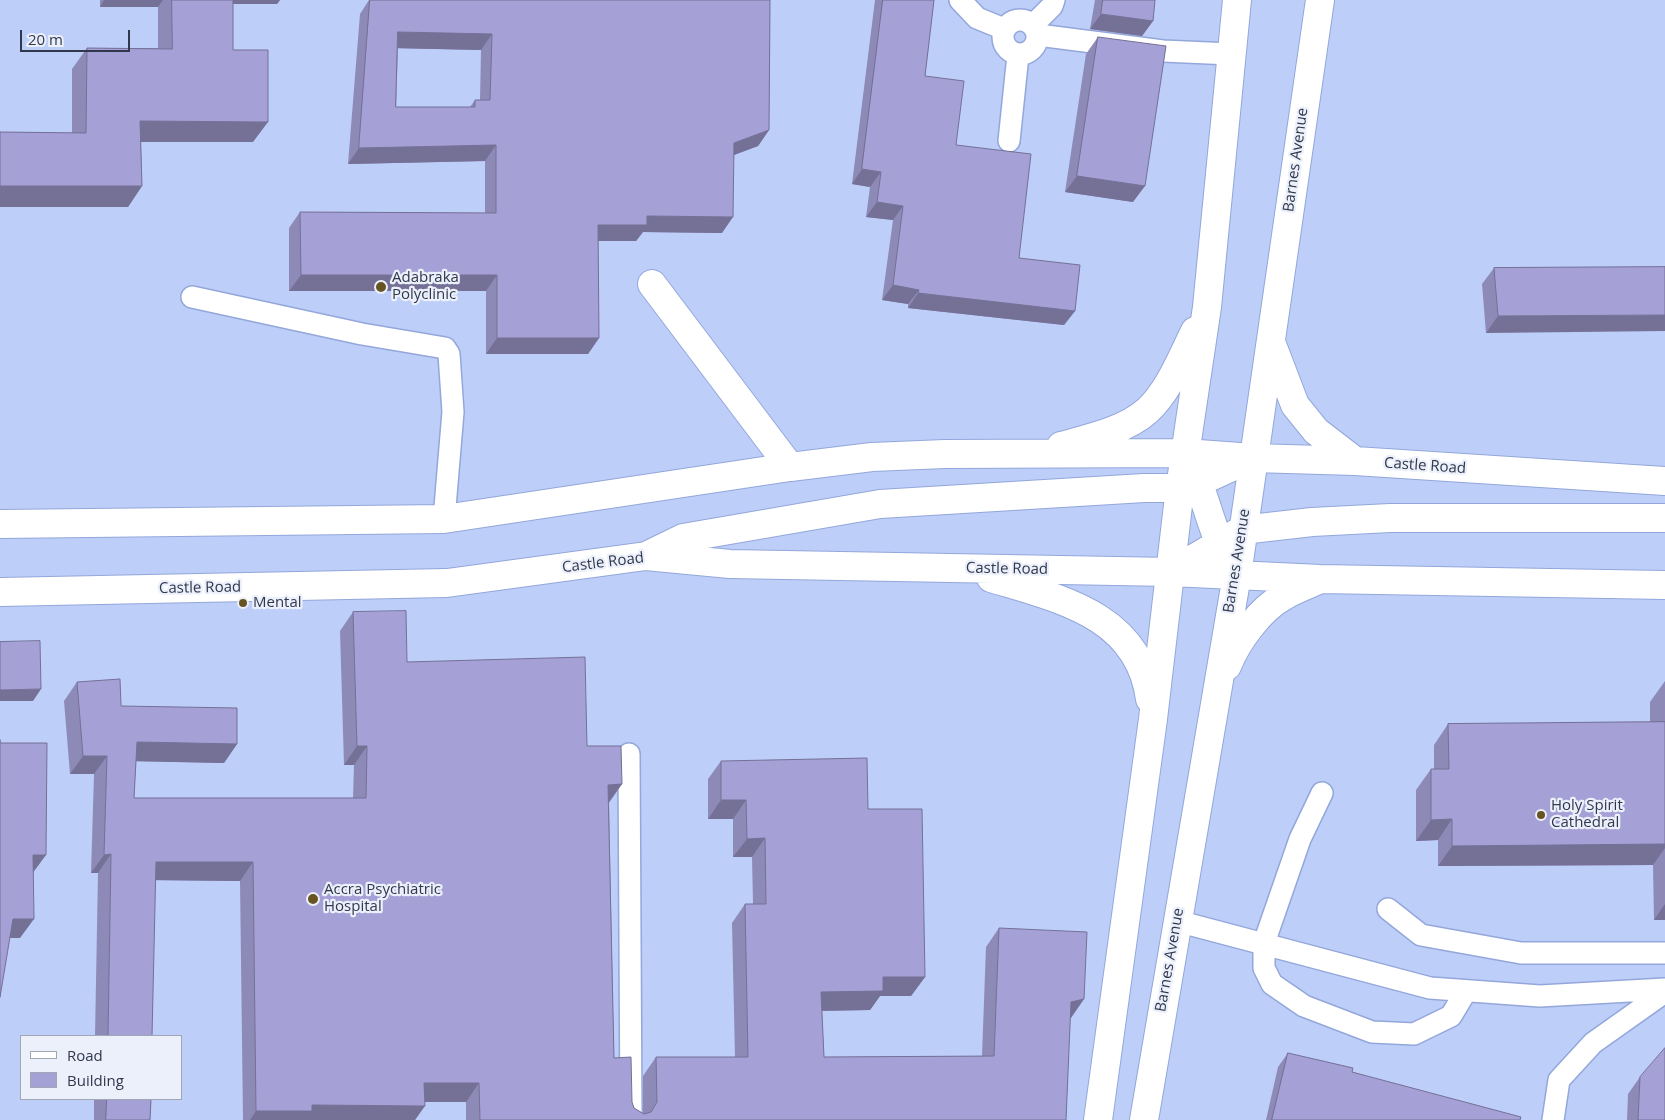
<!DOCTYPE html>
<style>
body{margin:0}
#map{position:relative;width:1665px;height:1120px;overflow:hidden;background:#bdcef9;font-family:"Open Sans",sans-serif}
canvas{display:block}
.legend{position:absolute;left:20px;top:1035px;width:162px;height:65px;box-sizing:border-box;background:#ebf0fb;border:1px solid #a0a6b5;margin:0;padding:6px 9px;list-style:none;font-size:15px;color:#30384d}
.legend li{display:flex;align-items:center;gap:10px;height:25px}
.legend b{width:25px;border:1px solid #a0a6b5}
.scale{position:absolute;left:20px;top:30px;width:110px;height:22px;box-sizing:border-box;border:2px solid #30384d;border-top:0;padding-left:6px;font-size:15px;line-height:18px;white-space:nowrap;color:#30384d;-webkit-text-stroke:4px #ebf0fb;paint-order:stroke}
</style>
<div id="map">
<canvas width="1665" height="1120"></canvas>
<ul class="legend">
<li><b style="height:6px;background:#fff"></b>Road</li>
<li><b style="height:14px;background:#a5a0d6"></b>Building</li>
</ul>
<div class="scale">20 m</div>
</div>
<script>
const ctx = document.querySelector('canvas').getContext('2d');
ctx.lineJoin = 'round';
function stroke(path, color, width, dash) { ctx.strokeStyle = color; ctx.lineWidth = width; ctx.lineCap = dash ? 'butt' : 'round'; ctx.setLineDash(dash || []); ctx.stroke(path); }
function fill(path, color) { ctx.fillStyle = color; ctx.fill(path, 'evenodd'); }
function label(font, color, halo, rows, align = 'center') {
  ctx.font = font + ' "Open Sans",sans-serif'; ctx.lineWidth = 4.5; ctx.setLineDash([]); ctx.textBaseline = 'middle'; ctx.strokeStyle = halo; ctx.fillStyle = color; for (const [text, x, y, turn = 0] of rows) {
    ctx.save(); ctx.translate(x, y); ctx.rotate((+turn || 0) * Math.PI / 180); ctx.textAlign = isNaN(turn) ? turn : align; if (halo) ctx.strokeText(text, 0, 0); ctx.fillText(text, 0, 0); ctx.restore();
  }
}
const service = new Path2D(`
 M 960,0 L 977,18 L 1004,29
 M1003 37a17 17 0 1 1 34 0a17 17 0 1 1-34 0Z
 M 1033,25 L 1052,6 L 1054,0
 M 1038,35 L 1163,51 L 1231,54
 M 1009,141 L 1018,55
 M 192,297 L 362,334 L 445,348 L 449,354 L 453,412 L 444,519
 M 629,754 L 631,1120
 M 1322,793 L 1300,839 L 1264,943 L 1264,968 L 1272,984 L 1304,1006 L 1372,1032 L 1414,1034 L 1451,1016 L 1466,991
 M 1388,909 L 1421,935 L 1521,953 L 1665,953
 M 1177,921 L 1430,988 L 1540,996 L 1665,989
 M 1553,1120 L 1559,1080 L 1593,1043 L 1665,992`);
const minor = new Path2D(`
 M 652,284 L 790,467`);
const secondary = new Path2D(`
 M 1271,342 L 1295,405 L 1316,431 L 1355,461
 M 1061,446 C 1089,438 1124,431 1147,411 C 1169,391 1182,357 1195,331
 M 1191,466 C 1206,496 1211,530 1227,559
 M 0,524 L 444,519 L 790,467 L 872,457 L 945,454 L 1185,453 L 1253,458 L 1355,461 L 1665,481
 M 646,556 L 683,538 L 880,504 L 1144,488 L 1180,488 L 1199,482 L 1249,459
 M 1171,572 L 1242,530 L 1312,522 L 1390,518 L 1665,518
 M 991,578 C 1060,599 1139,615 1150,699
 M 0,592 L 447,583 L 646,556 L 730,564 L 1171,572 L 1320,579 L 1665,585
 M 1227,666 C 1237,641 1260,609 1284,596 C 1294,590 1305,586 1316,581
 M 1098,1120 L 1153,719 L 1180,488 L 1207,307 L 1237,0
 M 1144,1120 L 1237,575 L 1320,0`);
const wall = new Path2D(`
 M 100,0 L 280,0 L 277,4 L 233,4 L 233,50 L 253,142 L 141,142 L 142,186 L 128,207 L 0,207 L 0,132 L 72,133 L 72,69 L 87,48 L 158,48 L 158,7 L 100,7 Z
 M 369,0 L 770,0 L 769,130 L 758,146 L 734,155 L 722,233 L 643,232 L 636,241 L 598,241 L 599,338 L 588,354 L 486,354 L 486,291 L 289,291 L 289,228 L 300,212 L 485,213 L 485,161 L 348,164 L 360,14 ZM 398,48 L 481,50 L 480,100 L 475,100 L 470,107 L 396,107 Z
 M 875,0 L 934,0 L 925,76 L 956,145 L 1019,258 L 1075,311 L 1064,325 L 908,308 L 908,304 L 882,300 L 893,220 L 866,217 L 870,187 L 852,184 Z
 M 1093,0 L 1155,0 L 1153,21 L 1142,36 L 1090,29 L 1095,0 Z
 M 1098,37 L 1133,202 L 1065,192 L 1086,54 Z
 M 1665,267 L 1486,333 L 1482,284 L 1494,268 Z
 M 353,612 L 407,662 L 587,746 L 622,784 L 609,803 L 614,1058 L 634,1108 L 643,1114 L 643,1076 L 656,1057 L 735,1057 L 732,923 L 745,904 L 753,904 L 752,857 L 733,857 L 733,819 L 708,819 L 708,779 L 721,761 L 868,809 L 925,977 L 911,996 L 880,996 L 870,1010 L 822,1011 L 824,1057 L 982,1056 L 986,947 L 999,928 L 1084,999 L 1070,1018 L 1066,1120 L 466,1120 L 466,1102 L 425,1102 L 415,1120 L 243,1120 L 240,881 L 155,880 L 152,1036 L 95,1036 L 98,873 L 91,873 L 94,774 L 70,774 L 64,701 L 77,682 L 121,706 L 237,744 L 224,763 L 136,761 L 134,798 L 353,798 L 354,765 L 344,765 L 340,631 Z
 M 1665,681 L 1665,920 L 1654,920 L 1653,865 L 1438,866 L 1438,840 L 1416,841 L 1416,790 L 1431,769 L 1434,769 L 1434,745 L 1448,724 L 1650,722 L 1650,702 Z
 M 1288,1053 L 1352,1072 L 1520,1120 L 1266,1120 L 1278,1067 Z
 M 1640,1077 L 1665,1120 L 1627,1120 L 1628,1094 Z
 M 94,1099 L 151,1099 L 150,1120 L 94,1120 Z`);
const shadedWall = new Path2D(`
 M 104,0 L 163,0 L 158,7 L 100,7 Z
 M 222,0 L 280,0 L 277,4 L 219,4 Z
 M 1101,14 L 1153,21 L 1142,36 L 1090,29 Z
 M 398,32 L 492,34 L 481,50 L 387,48 Z
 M 140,121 L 268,122 L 253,142 L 125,142 Z
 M 769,130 L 758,146 L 723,159 L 734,143 Z
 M 496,145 L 485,161 L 348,164 L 359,148 Z
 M 862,169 L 881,172 L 870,187 L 852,184 Z
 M 1077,176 L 1145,186 L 1133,202 L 1065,192 Z
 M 0,186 L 142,186 L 128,207 L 0,207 Z
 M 877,202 L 903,206 L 893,220 L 866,217 Z
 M 647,216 L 733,217 L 722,233 L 643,232 L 636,241 L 587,241 L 598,225 Z
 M 301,275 L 497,275 L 486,291 L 289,291 Z
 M 893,285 L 919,290 L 908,304 L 882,300 Z
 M 918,293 L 1075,311 L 1064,325 L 908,308 Z
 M 1665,315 L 1665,331 L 1486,333 L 1498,316 Z
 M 497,338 L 599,338 L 588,354 L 486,354 Z
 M 41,689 L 33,701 L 0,701 L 0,690 Z
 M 137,742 L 237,744 L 224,763 L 124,761 Z
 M 357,746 L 367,746 L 354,765 L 344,765 Z
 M 83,756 L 107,756 L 94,774 L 70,774 Z
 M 622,784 L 608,803 L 608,785 Z
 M 721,800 L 746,800 L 733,819 L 708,819 Z
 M 1452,819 L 1438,840 L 1416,841 L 1431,820 Z
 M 765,838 L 752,857 L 733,857 L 747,839 Z
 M 1665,844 L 1665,848 L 1653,865 L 1438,866 L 1452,846 Z
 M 111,854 L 98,873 L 91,873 L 104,855 Z
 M 33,855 L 46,855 L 32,874 Z
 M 156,862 L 253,862 L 240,881 L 142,880 Z
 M 1665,904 L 1665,920 L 1654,920 Z
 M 13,919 L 34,919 L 20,938 L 0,938 Z
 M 883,977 L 925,977 L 911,996 L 880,996 L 870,1010 L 808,1011 L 821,992 Z
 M 1084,999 L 1071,1018 L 1058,1021 L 1071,1002 Z
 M 424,1083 L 479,1083 L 466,1102 L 411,1102 Z
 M 312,1105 L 425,1106 L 415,1120 L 250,1120 L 256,1111 Z`);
const building = new Path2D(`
 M 172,0 L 233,0 L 233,50 L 268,50 L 268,122 L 140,121 L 142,186 L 0,186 L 0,132 L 86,133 L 87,48 L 172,49 Z
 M 370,0 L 770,0 L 769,130 L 734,143 L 733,217 L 647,216 L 647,225 L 598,225 L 599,338 L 497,338 L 497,275 L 301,275 L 300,212 L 496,213 L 496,145 L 359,148 ZM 398,32 L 492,34 L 490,100 L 475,100 L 475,107 L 396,107 Z
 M 883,0 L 934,0 L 925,76 L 964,81 L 956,145 L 1031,154 L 1019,258 L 1080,265 L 1075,311 L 918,293 L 919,290 L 893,285 L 903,206 L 877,202 L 881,172 L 862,169 Z
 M 1103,0 L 1155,0 L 1153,21 L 1101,14 Z
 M 1098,37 L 1166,46 L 1145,186 L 1077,176 Z
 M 1665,267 L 1665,315 L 1498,316 L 1494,268 Z
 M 406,611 L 407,662 L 585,657 L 587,746 L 621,746 L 622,784 L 608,785 L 614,1058 L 631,1057 L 632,1102 L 634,1108 L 644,1114 L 651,1112 L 657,1102 L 656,1057 L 748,1057 L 745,904 L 766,904 L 765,838 L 747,839 L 746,800 L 721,800 L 721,761 L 867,758 L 868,809 L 922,809 L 925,977 L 883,977 L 883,991 L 821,992 L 824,1057 L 994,1056 L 999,928 L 1087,932 L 1084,999 L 1071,1002 L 1066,1120 L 480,1120 L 479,1083 L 424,1083 L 425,1106 L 312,1105 L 312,1111 L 256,1111 L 253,862 L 156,862 L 152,1036 L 108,1036 L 111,854 L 104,855 L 107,756 L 83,756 L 77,682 L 120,679 L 121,706 L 237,708 L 237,744 L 137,742 L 134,798 L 366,798 L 367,746 L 357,746 L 353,612 Z
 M 40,641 L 41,689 L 0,690 L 0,642 Z
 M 1665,722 L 1665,844 L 1452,846 L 1452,819 L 1431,820 L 1431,769 L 1449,769 L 1448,724 Z
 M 0,740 L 0,743 L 47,743 L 46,855 L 33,855 L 34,919 L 13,919 L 0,997 Z
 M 1665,1048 L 1665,1120 L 1638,1120 L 1640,1077 Z
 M 1288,1053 L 1353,1068 L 1352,1072 L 1521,1117 L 1520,1120 L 1272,1120 Z
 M 107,1099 L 151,1099 L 150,1120 L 106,1120 Z`);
const markers = [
 [381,287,6,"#685423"],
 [243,603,5,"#685423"],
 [1541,815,5,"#685423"],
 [313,899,6,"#685423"]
];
const streetNames = [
 ["Barnes Avenue",1296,160,-82],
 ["Castle Road",1425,466,4],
 ["Barnes Avenue",1237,561,-81],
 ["Castle Road",603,563,-7],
 ["Castle Road",1007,569,1],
 ["Castle Road",200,588,-1],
 ["Barnes Avenue",1170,960,-80]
];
const poiNames = [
 ["Adabraka",392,278],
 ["Polyclinic",392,295],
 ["Mental",253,603],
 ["Holy Spirit",1551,806],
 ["Cathedral",1551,823],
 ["Accra Psychiatric",324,890],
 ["Hospital",324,907]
];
stroke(service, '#93a7da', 24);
stroke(minor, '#93a7da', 30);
stroke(secondary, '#93a7da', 30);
stroke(service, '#fff', 21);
stroke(minor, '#fff', 28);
stroke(secondary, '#fff', 28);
fill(wall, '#8e8ab8');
fill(shadedWall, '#747096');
fill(building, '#a5a0d6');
stroke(building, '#747096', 1);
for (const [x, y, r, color] of markers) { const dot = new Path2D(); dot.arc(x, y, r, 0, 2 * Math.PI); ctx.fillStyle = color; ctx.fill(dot); stroke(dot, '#ebf0fb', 2); }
label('15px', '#30384d', '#ebf0fb', streetNames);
label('15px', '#30384d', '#ebf0fb', poiNames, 'left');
</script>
